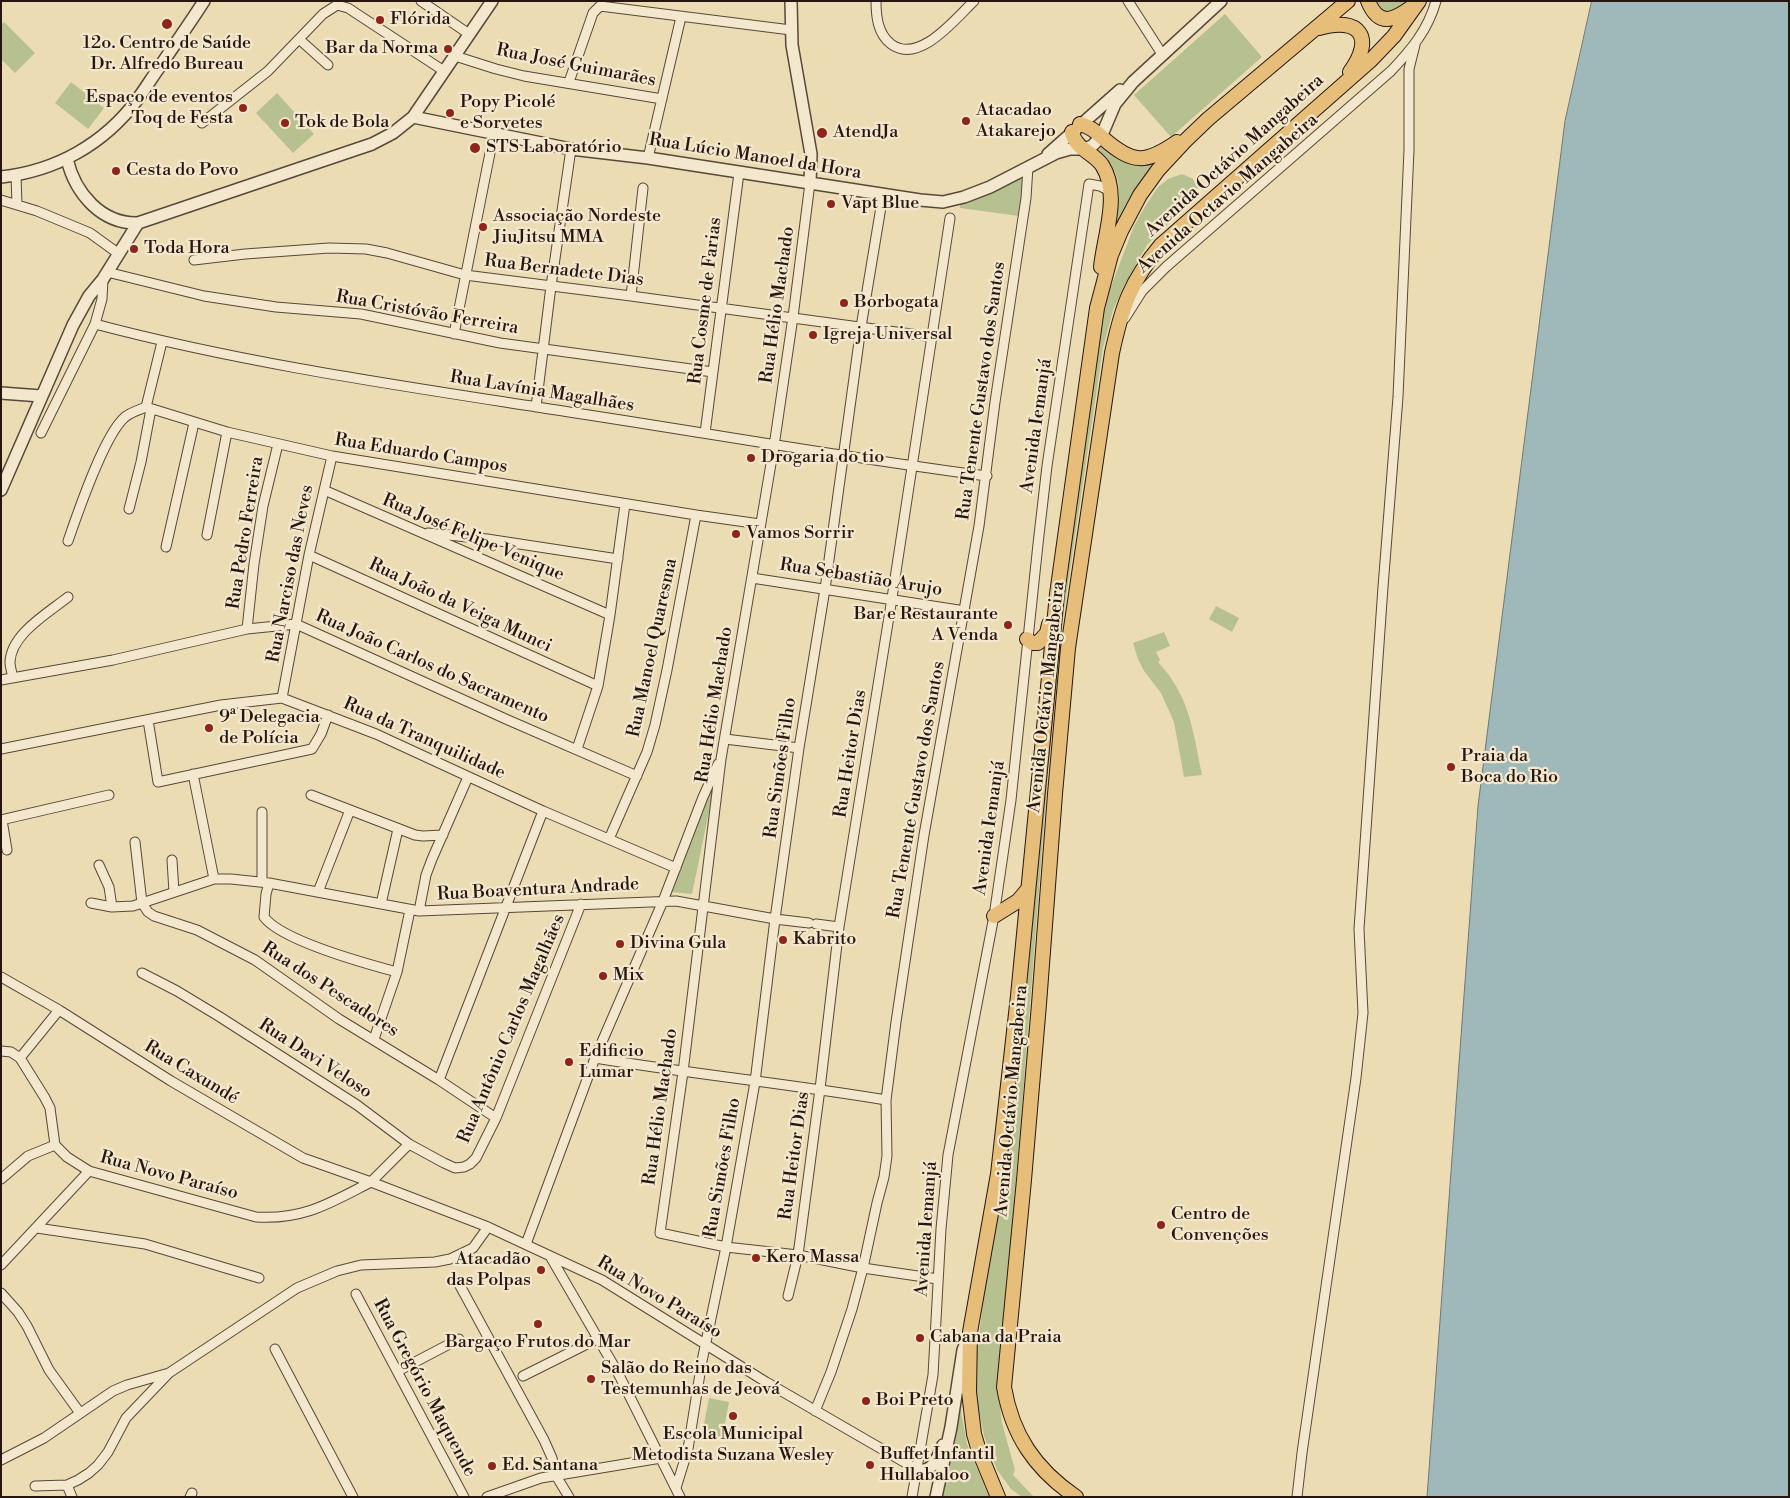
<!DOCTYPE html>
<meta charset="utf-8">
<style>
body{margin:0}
#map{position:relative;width:1790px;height:1498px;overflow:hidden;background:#ecdcb4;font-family:"Libre Bodoni",serif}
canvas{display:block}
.frame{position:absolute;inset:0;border:2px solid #27160f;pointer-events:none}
</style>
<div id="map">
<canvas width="1790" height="1498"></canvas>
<div class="frame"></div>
</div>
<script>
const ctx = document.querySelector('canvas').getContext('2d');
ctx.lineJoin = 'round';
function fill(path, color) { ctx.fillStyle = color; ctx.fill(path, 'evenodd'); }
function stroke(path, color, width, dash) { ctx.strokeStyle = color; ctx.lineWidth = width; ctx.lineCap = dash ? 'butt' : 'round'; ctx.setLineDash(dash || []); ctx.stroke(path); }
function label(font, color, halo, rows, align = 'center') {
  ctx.font = font + ' "Libre Bodoni",serif'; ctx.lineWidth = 4.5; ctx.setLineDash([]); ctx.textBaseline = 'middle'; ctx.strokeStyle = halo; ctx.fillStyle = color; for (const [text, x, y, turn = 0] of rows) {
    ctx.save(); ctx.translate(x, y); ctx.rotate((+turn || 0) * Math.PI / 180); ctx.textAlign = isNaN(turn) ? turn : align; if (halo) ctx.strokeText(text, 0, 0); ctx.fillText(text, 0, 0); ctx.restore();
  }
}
const green = new Path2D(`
 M 1375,1 L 1409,1 L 1399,13 L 1387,15 L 1379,10 Z
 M 1225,14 L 1262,57 L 1171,137 L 1134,95 Z
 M 4,22 L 35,53 L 15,73 L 1,59 L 1,25 Z
 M 71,82 L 104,108 L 88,129 L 55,103 Z
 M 277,93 L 314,134 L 293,153 L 256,113 Z
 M 1106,142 L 1158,161 L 1115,231 C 1119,200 1127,174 1098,151 Z
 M 1182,174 L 1193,179 L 1198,188 L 1181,204 L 1173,219 L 1147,245 L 1125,284 L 1113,310 L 1103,348 L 1063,618 L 1048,773 L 1021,1120 L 998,1390 L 1002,1423 L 1015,1470 L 1013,1475 L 1034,1497 L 1022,1497 L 1011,1489 L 997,1470 L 984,1436 L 976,1393 L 976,1358 L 985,1288 L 1015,1118 L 1032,930 L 1043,772 L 1058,618 L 1104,305 L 1134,226 L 1146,205 L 1158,187 L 1168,179 Z
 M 1022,176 L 1025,177 L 1019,216 L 960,208 L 960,205 L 978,198 Z
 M 1216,606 L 1239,618 L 1232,632 L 1209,619 Z
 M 1164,632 L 1170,646 L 1156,652 L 1160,660 L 1158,662 C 1190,696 1193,731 1202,775 L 1184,777 L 1174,722 L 1161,693 L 1144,671 L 1138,659 L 1133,643 Z
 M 709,791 L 713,792 L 692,894 L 671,892 Z
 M 709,1398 L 729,1402 L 722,1438 L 702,1435 Z
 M 960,1406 L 967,1444 L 989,1497 L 940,1497 Z`);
const water = new Path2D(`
 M 1592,1 L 1789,1 L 1789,1497 L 1427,1497 L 1478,806 L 1565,121 Z`);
const minor = new Path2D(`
 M 421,1 L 469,34
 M 876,1 C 876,17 878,34 891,44 C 919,65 955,19 974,1
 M 1128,1 L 1162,54
 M 299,39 L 328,65
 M 455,56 L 496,69 L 524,76 L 662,99
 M 569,82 L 593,13 L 600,6 L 791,30
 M 202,123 L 268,71 L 323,14 L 337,5 L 348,8 L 444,71
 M 648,158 L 681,17
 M 16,175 L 17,205
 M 810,183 L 793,317 L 774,446 L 721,759 L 683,1072 L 660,1233 L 726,1247 L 798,1255 L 863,1268 L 938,1279
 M 1,200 L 37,211 L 90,233 L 119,254
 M 194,260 L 245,254 L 329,248 L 366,249 L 387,253 L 465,275 L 631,296 L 933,337
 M 107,272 L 204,296 L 276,307 L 361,314 L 500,343 L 713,372
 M 631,296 L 643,188
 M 1125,318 L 1142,291 L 1166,267 L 1391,71 C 1411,50 1428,30 1436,1
 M 95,324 C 250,365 410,387 569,412 C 708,433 847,458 987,476
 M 454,334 L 490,153
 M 162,342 L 146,407 L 227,432 L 332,456 L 696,515 L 760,524
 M 536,407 L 551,286 L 571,149
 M 41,433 L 95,324 L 102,299 L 103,279
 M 705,433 L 739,173
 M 324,490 L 610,615
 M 129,509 L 141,462 L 151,409
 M 428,533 L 487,539 L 618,559
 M 207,535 L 227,432
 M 68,541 C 78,512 104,435 125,417 C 131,412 139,410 146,407
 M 166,547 L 194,423
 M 309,555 L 598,686
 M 752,578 L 965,611
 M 247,629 L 254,564 L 263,506 L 278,444
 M 13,678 C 12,673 10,667 10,662 C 11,634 48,613 68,597
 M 1,680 L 113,660 L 247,629 L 296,624 L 508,720 L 637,776
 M 282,698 L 309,555 L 332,456
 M 148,720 L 158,782 L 312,749 L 321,734 L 328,715
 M 725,739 L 799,748
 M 1,749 L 221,705 L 282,698 L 376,734 L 543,811 L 676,868
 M 577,749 L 598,686 L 610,615 L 625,504
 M 193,774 L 214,879
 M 311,795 L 415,835 L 423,836 L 443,835
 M 262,812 L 262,882
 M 1,820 L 109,795
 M 2,820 L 7,850
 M 609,839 L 647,752 L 655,725 L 667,670 L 696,515
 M 135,842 L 142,903 L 148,912 L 154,916 L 197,930 L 255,960 L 339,1019 L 439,1080 L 496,1118
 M 172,860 L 174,892
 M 99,865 L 109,887 L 112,907
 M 269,883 L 266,894 L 264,917 C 282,941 367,964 397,972
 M 318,892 L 350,810
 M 91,903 L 112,907 L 133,906 L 214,879 L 231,879 L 269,883 L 419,911 L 676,901 L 775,919 L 809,923
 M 381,904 L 398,829
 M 419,911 L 426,875 L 432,859 L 468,777
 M 816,924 L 839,927
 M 142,973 L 177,991 L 220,1017 L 357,1105 L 409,1144 L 444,1163 L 455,1168 L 464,1167 L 470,1164 L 476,1158 L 496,1118 L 581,904
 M 1,977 L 59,1010 L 171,1081 L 303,1158 L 371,1182 L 409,1144
 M 374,1039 L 397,972 L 410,910
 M 1,1051 L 11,1052 L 20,1058 L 45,1098 L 50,1108 L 55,1145 L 67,1157 L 89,1171 L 256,1217 C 304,1220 330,1203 371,1182 L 488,1227 L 602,1280 L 766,1382 L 918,1470
 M 20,1058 L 59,1010
 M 595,1058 C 692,1074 790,1084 886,1100
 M 439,1080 L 543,811
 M 1,1179 L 28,1156 L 55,1145
 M 37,1228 L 145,1244 L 259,1278
 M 526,1244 L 595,1058 L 663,901 L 703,797 L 718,764
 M 550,1256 L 618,1373 L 680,1497
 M 1,1265 L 89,1171
 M 458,1282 L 544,1440 L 552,1458 L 555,1474 L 569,1497
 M 1,1293 L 18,1312 L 27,1326 L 49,1370 L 80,1413
 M 356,1294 L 464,1497
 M 788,1296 L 798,1255 L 820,1089 L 839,927 L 892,598 L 950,218
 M 275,1349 L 353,1497
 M 398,1371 L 459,1339
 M 523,1376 L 599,1338
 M 815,1411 L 831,1372 L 852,1309 L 863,1268 L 877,1203 L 884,1177 L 887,1156 L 886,1100 L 896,1022 L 924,835 L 979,526 L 995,402 L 1026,198 L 1028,167
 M 1,1460 L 44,1438 L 113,1391 L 127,1385 L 169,1373
 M 67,1485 L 72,1497
 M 35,1486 L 67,1485 L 78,1480 L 89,1473 L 98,1465 L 108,1452 L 126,1418 L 169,1373 L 297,1288 L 337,1271 L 361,1265 L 435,1262 L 450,1259 L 473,1248 L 488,1227
 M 676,1488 L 688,1449 L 702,1361 L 726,1247 L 755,1082 L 775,919 L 799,748 L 825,589 L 861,327 L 883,195
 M 190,1497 L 192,1493
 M 487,1497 L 541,1478 L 661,1458
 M 912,1497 L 933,1375 L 941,1229 L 948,1155 L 994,916 L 1011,800 L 1038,544 L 1047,466 L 1089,184 L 1100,186 L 1110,191
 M 1297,1497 L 1302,1453 L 1356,1078 L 1363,1013 L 1359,929 L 1383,587 L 1398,397 L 1409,150 L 1409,69 L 1415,45`);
const tertiary = new Path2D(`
 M 791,1 L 792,45 L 811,154 L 810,183
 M 413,117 L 571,149 L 648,158 L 920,200 L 943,202 L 964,197 L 990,187 L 1056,153 L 1070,149 L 1084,149 L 1092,146 L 1101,137 L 1115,104 L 1133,82 L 1221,1
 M 1048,154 L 1120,90
 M 67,159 C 75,193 101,224 138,223 L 372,144 L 393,133 L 413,117 L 492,1
 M 1,177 C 56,171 104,144 137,100 C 145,89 153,76 161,65 C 175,44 190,23 204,1
 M 1,393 L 41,396
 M 1,490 L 73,325 L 89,296 L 103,279 L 138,223
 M 918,1470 C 934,1472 937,1458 943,1445
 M 936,1497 L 951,1427 L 963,1350 L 967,1340`);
const primary = new Path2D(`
 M 1368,1 C 1379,28 1394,20 1412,7
 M 1319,28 C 1360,16 1375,38 1350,72
 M 1080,124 C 1091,127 1096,132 1104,139 C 1133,164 1145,164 1177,142
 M 1072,132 C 1075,149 1093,152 1102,165 C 1121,194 1104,236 1101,267
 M 1027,639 L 1032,643 L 1038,643 L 1047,633 L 1049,624
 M 994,916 L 1018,901 L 1028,889
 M 998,1497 L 979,1451 L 974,1434 L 969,1392 L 970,1332 L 998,1174 L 1018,996 L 1057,594 L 1097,308 L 1111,255 L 1121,231 L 1140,195 L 1158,170 L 1185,141 L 1208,119 L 1348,1
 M 1076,1497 C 1035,1469 1012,1435 1004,1387 L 1024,1180 L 1039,1004 L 1055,794 L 1068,648 L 1112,353 C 1122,307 1130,282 1161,245 L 1371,60 L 1394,36 L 1419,1`);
const markers = [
 [380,20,5,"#8f2418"],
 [167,24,6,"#8f2418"],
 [448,49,5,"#8f2418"],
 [243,108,5,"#8f2418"],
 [450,113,5,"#8f2418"],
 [966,121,5,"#8f2418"],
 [285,123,5,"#8f2418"],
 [822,133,6,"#8f2418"],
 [475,148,6,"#8f2418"],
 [116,171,5,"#8f2418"],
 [831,204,5,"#8f2418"],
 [483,227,5,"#8f2418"],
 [134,249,5,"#8f2418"],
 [844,303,5,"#8f2418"],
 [813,335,5,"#8f2418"],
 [751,458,5,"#8f2418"],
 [736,534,5,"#8f2418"],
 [1008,625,5,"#8f2418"],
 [209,728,5,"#8f2418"],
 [1451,767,5,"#8f2418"],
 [783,940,5,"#8f2418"],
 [620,944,5,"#8f2418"],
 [603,976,5,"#8f2418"],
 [569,1062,5,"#8f2418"],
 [1161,1225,5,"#8f2418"],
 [756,1258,5,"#8f2418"],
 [541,1270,5,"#8f2418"],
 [538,1324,5,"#8f2418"],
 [920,1338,5,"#8f2418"],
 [591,1379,5,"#8f2418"],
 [866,1401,5,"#8f2418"],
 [733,1416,5,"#8f2418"],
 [870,1465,5,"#8f2418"],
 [492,1466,5,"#8f2418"]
];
const poiNames = [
 ["Flórida",390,20],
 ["12o. Centro de Saúde",167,44,"center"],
 ["Dr. Alfredo Bureau",167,65,"center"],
 ["Bar da Norma",438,49,"right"],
 ["Espaço de eventos",233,98,"right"],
 ["Toq de Festa",233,119,"right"],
 ["Popy Picolé",460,103],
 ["e Sorvetes",460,124],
 ["Atacadao",976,111],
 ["Atakarejo",976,132],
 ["Tok de Bola",295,123],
 ["AtendJa",833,133],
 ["STS Laboratório",486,148],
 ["Cesta do Povo",126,171],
 ["Vapt Blue",841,204],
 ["Associação Nordeste",493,217],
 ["JiuJitsu MMA",493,238],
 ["Toda Hora",144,249],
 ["Borbogata",854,303],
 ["Igreja Universal",823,335],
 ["Drogaria do tio",761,458],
 ["Vamos Sorrir",746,534],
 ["Bar e Restaurante",998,615,"right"],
 ["A Venda",998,636,"right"],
 ["9ª Delegacia",219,718],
 ["de Polícia",219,739],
 ["Praia da",1461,757],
 ["Boca do Rio",1461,778],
 ["Kabrito",793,940],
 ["Divina Gula",630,944],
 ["Mix",613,976],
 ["Edificio",579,1052],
 ["Lumar",579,1073],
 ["Centro de",1171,1215],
 ["Convenções",1171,1236],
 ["Kero Massa",766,1258],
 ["Atacadão",531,1260,"right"],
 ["das Polpas",531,1281,"right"],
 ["Cabana da Praia",930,1338],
 ["Bargaço Frutos do Mar",538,1343,"center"],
 ["Salão do Reino das",601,1369],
 ["Testemunhas de Jeová",601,1390],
 ["Boi Preto",876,1401],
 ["Escola Municipal",733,1435,"center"],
 ["Metodista Suzana Wesley",733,1456,"center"],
 ["Buffet Infantil",880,1455],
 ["Hullabaloo",880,1476],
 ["Ed. Santana",502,1466]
];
const streetNames = [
 ["Rua José Guimarães",576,66,11],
 ["Avenida Octávio Mangabeira",1235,156,-42],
 ["Rua Lúcio Manoel da Hora",755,157,9],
 ["Avenida Octavio Mangabeira",1228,194,-41],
 ["Rua Bernadete Dias",564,271,7],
 ["Rua Cosme de Farias",706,301,-83],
 ["Rua Hélio Machado",778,305,-82],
 ["Rua Cristóvão Ferreira",427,313,10],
 ["Rua Tenente Gustavo dos Santos",982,391,-82],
 ["Rua Lavínia Magalhães",542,392,9],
 ["Avenida Iemanjá",1037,426,-82],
 ["Rua Eduardo Campos",421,454,9],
 ["Rua Pedro Ferreira",246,533,-81],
 ["Rua José Felipe Venique",473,538,23],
 ["Rua Narciso das Neves",291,574,-79],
 ["Rua Sebastião Arujo",861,578,9],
 ["Rua João da Veiga Munci",460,606,25],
 ["Rua Manoel Quaresma",653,648,-78],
 ["Rua João Carlos do Sacramento",432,667,24],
 ["Avenida Octávio Mangabeira",1047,697,-84],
 ["Rua Hélio Machado",715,705,-81],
 ["Rua da Tranquilidade",424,739,24],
 ["Rua Heitor Dias",851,754,-81],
 ["Rua Simões Filho",781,768,-82],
 ["Rua Tenente Gustavo dos Santos",917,790,-80],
 ["Avenida Iemanjá",990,828,-82],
 ["Rua Boaventura Andrade",538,890,-3],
 ["Rua dos Pescadores",330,990,33],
 ["Rua Antônio Carlos Magalhães",512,1029,-67],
 ["Rua Davi Veloso",315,1059,33],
 ["Rua Caxundé",191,1073,31],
 ["Avenida Octávio Mangabeira",1012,1101,-85],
 ["Rua Hélio Machado",661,1107,-82],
 ["Rua Heitor Dias",795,1156,-82],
 ["Rua Simões Filho",723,1168,-80],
 ["Rua Novo Paraíso",169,1176,15],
 ["Avenida Iemanjá",927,1229,-86],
 ["Rua Novo Paraíso",659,1298,31],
 ["Rua Gregório Maquende",424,1388,62]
];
fill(green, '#b6c18f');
fill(water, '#9fb8b9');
stroke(water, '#6f7775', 1);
stroke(minor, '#584838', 11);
stroke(tertiary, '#584838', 14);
stroke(primary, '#27160f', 16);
stroke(minor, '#f3e8ce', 9);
stroke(tertiary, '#f3e8ce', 11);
stroke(primary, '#e6be7a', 14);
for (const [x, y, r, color] of markers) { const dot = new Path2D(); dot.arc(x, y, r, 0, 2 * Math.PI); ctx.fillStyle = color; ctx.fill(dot); stroke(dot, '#f3e8ce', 2); }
label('18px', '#27160f', '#f3e8ce', poiNames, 'left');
label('18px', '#27160f', '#f3e8ce', streetNames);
</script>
